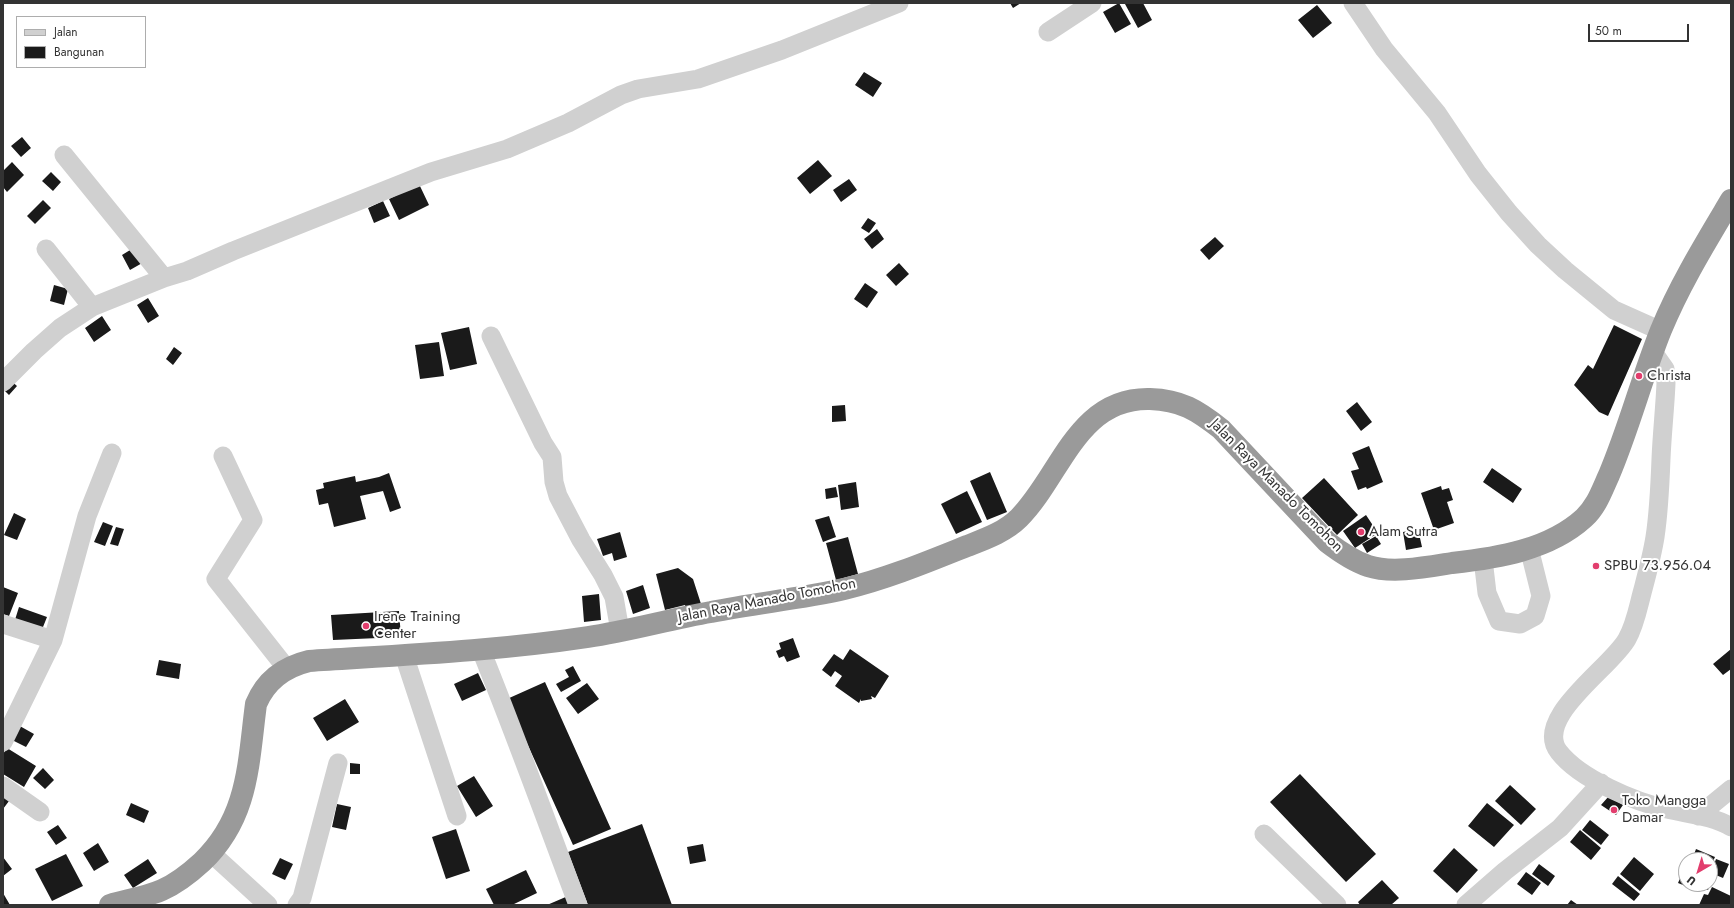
<!DOCTYPE html>
<style>
body{margin:0}
#map{position:relative;width:1734px;height:908px;overflow:hidden;background:#fff;font-family:Jost,sans-serif}
canvas{display:block}
.frame{position:absolute;inset:0;border:4px solid #333;pointer-events:none}
.legend{position:absolute;left:16px;top:16px;width:130px;height:52px;box-sizing:border-box;background:#fff;border:1px solid #adadad;margin:0;padding:5px 7px;list-style:none;font-size:12px;color:#333}
.legend li{display:flex;align-items:center;gap:8px;height:20px}
.legend b{width:20px;border:1px solid #adadad}
.north{position:absolute;left:1678px;top:852px;width:40px;height:40px;box-sizing:border-box;background:#fff;border:1px solid #adadad;border-radius:50%;rotate:218deg;font-size:11px;font-weight:700;line-height:16px;text-align:center;color:#333}
.north::after{content:'';display:block;margin:auto;width:14px;height:18px;background:#e23d6d;clip-path:polygon(50% 0,100% 100%,50% 72%,0 100%)}
.scale{position:absolute;left:1588px;top:24px;width:101px;height:18px;box-sizing:border-box;border:2px solid #333;border-top:0;padding-left:5px;font-size:12px;line-height:14px;white-space:nowrap;color:#333;-webkit-text-stroke:3px #fff;paint-order:stroke}
</style>
<div id="map">
<canvas width="1734" height="908"></canvas>
<div class="frame"></div>
<ul class="legend">
<li><b style="height:5px;background:#d0d0d0"></b>Jalan</li>
<li><b style="height:11px;background:#1a1a1a"></b>Bangunan</li>
</ul>
<div class="north">U</div>
<div class="scale">50 m</div>
</div>
<script>
const ctx = document.querySelector('canvas').getContext('2d');
ctx.lineJoin = 'round';
function fill(path, color) { ctx.fillStyle = color; ctx.fill(path, 'evenodd'); }
function stroke(path, color, width, dash) { ctx.strokeStyle = color; ctx.lineWidth = width; ctx.lineCap = dash ? 'butt' : 'round'; ctx.setLineDash(dash || []); ctx.stroke(path); }
function label(font, color, halo, rows, align = 'center') {
  ctx.font = font + ' Jost,sans-serif'; ctx.lineWidth = 4; ctx.setLineDash([]); ctx.textBaseline = 'middle'; ctx.strokeStyle = halo; ctx.fillStyle = color; for (const [text, x, y, turn = 0] of rows) {
    ctx.save(); ctx.translate(x, y); ctx.rotate((+turn || 0) * Math.PI / 180); ctx.textAlign = isNaN(turn) ? turn : align; if (halo) ctx.strokeText(text, 0, 0); ctx.fillText(text, 0, 0); ctx.restore();
  }
}
const building = new Path2D(`
 M 1010,3 L 1021,3 L 1013,8 Z
 M 1119,3 L 1131,24 L 1115,33 L 1103,12 Z
 M 1126,3 L 1143,3 L 1152,20 L 1138,28 L 1125,4 Z
 M 1317,5 L 1332,23 L 1313,38 L 1298,20 Z
 M 864,72 L 882,83 L 873,97 L 855,85 Z
 M 22,137 L 31,148 L 21,157 L 11,146 Z
 M 818,160 L 832,176 L 810,194 L 797,178 Z
 M 12,162 L 24,175 L 7,192 L 3,187 L 3,171 Z
 M 51,172 L 61,182 L 53,191 L 42,181 Z
 M 849,179 L 857,190 L 841,202 L 833,190 Z
 M 419,184 L 429,205 L 399,220 L 389,199 Z
 M 43,200 L 51,208 L 35,224 L 27,216 Z
 M 383,201 L 390,216 L 374,223 L 368,208 Z
 M 868,218 L 876,223 L 869,233 L 861,228 Z
 M 877,229 L 884,239 L 872,249 L 864,239 Z
 M 1215,237 L 1224,246 L 1209,260 L 1200,250 Z
 M 135,247 L 144,262 L 130,270 L 122,255 Z
 M 899,263 L 909,274 L 896,286 L 886,275 Z
 M 865,283 L 878,292 L 867,308 L 854,299 Z
 M 54,285 L 68,289 L 64,305 L 50,301 Z
 M 148,298 L 159,316 L 148,323 L 137,305 Z
 M 102,316 L 111,330 L 94,342 L 85,328 Z
 M 1614,325 L 1642,339 L 1608,416 L 1599,412 L 1574,385 L 1588,365 L 1593,369 Z
 M 469,327 L 477,364 L 450,370 L 441,333 Z
 M 439,342 L 444,376 L 420,379 L 415,345 Z
 M 174,347 L 182,353 L 173,365 L 166,359 Z
 M 9,379 L 17,386 L 9,395 L 3,389 Z
 M 1357,402 L 1372,422 L 1361,431 L 1346,411 Z
 M 845,405 L 846,421 L 832,422 L 832,406 Z
 M 1369,446 L 1383,482 L 1367,489 L 1366,487 L 1358,490 L 1351,471 L 1359,469 L 1352,453 Z
 M 1492,468 L 1522,489 L 1513,503 L 1483,482 Z
 M 990,472 L 1007,512 L 987,520 L 970,481 Z
 M 389,473 L 401,508 L 390,512 L 383,491 L 360,496 L 366,519 L 334,527 L 328,503 L 319,505 L 316,490 L 324,488 L 323,483 L 355,476 L 356,482 L 379,477 Z
 M 1324,478 L 1358,515 L 1337,535 L 1302,498 Z
 M 856,482 L 859,507 L 841,510 L 838,485 Z
 M 1441,486 L 1442,490 L 1449,488 L 1453,500 L 1447,502 L 1454,523 L 1434,530 L 1421,493 Z
 M 836,487 L 838,497 L 826,499 L 825,489 Z
 M 967,491 L 982,522 L 956,534 L 941,504 Z
 M 14,513 L 26,519 L 17,540 L 4,535 Z
 M 1366,515 L 1378,533 L 1355,548 L 1343,531 Z
 M 829,516 L 836,537 L 823,542 L 815,520 Z
 M 103,522 L 113,526 L 105,546 L 94,542 Z
 M 116,527 L 124,529 L 118,546 L 110,544 Z
 M 1418,529 L 1422,547 L 1406,550 L 1403,532 Z
 M 620,532 L 627,557 L 614,561 L 612,553 L 603,556 L 597,539 Z
 M 1376,536 L 1381,544 L 1367,553 L 1362,544 Z
 M 848,537 L 858,574 L 836,580 L 826,543 Z
 M 678,568 L 693,579 L 702,607 L 687,612 L 685,605 L 665,610 L 656,574 Z
 M 643,585 L 650,608 L 633,614 L 626,591 Z
 M 3,587 L 18,593 L 9,616 L 3,614 Z
 M 599,594 L 601,620 L 584,622 L 582,596 Z
 M 19,607 L 47,617 L 41,632 L 14,623 Z
 M 399,611 L 401,637 L 333,640 L 331,615 Z
 M 793,638 L 800,657 L 787,662 L 784,656 L 779,658 L 776,651 L 781,649 L 779,643 Z
 M 850,649 L 889,676 L 875,698 L 871,696 L 872,699 L 861,701 L 861,699 L 859,703 L 835,686 L 842,676 L 835,671 L 831,677 L 822,670 L 834,654 L 843,660 Z
 M 1731,649 L 1731,669 L 1723,675 L 1713,664 Z
 M 159,660 L 181,664 L 179,679 L 156,675 Z
 M 573,666 L 581,681 L 561,692 L 556,684 L 569,677 L 565,670 Z
 M 478,673 L 486,690 L 462,701 L 454,684 Z
 M 545,682 L 611,829 L 573,845 L 507,699 Z
 M 587,683 L 599,699 L 578,714 L 566,698 Z
 M 345,699 L 359,722 L 327,741 L 313,718 Z
 M 18,725 L 34,734 L 26,747 L 10,739 Z
 M 7,748 L 36,766 L 24,787 L 3,774 L 3,754 Z
 M 350,763 L 360,764 L 360,774 L 350,774 Z
 M 43,768 L 54,780 L 45,789 L 33,778 Z
 M 1300,774 L 1376,854 L 1346,882 L 1270,802 Z
 M 474,776 L 493,806 L 476,817 L 457,786 Z
 M 1510,785 L 1536,809 L 1521,825 L 1495,801 Z
 M 3,791 L 12,797 L 3,809 Z
 M 1609,796 L 1623,805 L 1616,815 L 1601,805 Z
 M 131,803 L 149,811 L 144,823 L 126,815 Z
 M 1487,803 L 1514,825 L 1494,847 L 1468,826 Z
 M 337,804 L 351,807 L 346,830 L 332,827 Z
 M 1590,820 L 1609,835 L 1601,845 L 1582,830 Z
 M 642,824 L 672,905 L 588,905 L 568,852 Z
 M 58,825 L 67,838 L 56,845 L 47,832 Z
 M 456,829 L 470,871 L 446,879 L 432,837 Z
 M 1580,830 L 1601,848 L 1591,860 L 1570,842 Z
 M 98,843 L 109,862 L 94,871 L 83,853 Z
 M 703,844 L 706,861 L 690,864 L 687,847 Z
 M 1454,848 L 1478,870 L 1457,893 L 1433,871 Z
 M 1696,849 L 1715,857 L 1710,868 L 1710,860 L 1692,860 Z
 M 66,854 L 83,886 L 52,901 L 35,869 Z
 M 3,857 L 12,869 L 3,876 Z
 M 1634,857 L 1654,874 L 1640,891 L 1620,874 Z
 M 280,858 L 293,864 L 285,880 L 272,874 Z
 M 148,859 L 157,873 L 133,888 L 124,875 Z
 M 1716,859 L 1729,864 L 1723,878 L 1711,873 Z
 M 1539,864 L 1555,876 L 1548,886 L 1532,874 Z
 M 1685,867 L 1686,868 L 1686,884 L 1710,884 L 1710,877 L 1713,878 L 1708,890 L 1695,885 L 1693,889 L 1678,883 Z
 M 526,870 L 537,893 L 512,905 L 494,905 L 486,889 Z
 M 1526,872 L 1541,883 L 1532,895 L 1517,884 Z
 M 1618,876 L 1640,894 L 1634,901 L 1612,884 Z
 M 1382,880 L 1399,898 L 1391,905 L 1360,905 L 1358,902 Z
 M 1712,887 L 1731,896 L 1731,905 L 1699,905 L 1704,894 L 1708,895 Z
 M 3,893 L 10,905 L 3,905 Z
 M 568,896 L 572,905 L 547,905 Z
 M 1571,900 L 1578,905 L 1567,905 Z`);
const minor = new Path2D(`
 M 1353,3 L 1384,49 L 1437,113 L 1478,174 L 1509,213 L 1538,245 L 1565,270 L 1614,310 L 1661,331
 M 1048,32 L 1092,3
 M 64,155 L 164,278
 M 46,249 L 92,307
 M 491,336 L 543,443 L 552,457 L 554,482 L 558,496 L 581,540 L 603,575 L 614,597 L 620,631
 M 1653,352 L 1665,369 L 1666,383 C 1665,408 1662,433 1661,459 C 1660,485 1659,511 1655,537 C 1652,556 1647,574 1642,593 C 1638,608 1635,625 1627,639 C 1612,667 1532,718 1559,752 C 1580,779 1635,802 1667,809 C 1688,814 1713,816 1731,827
 M 3,382 L 34,351 L 60,328 L 92,307 L 164,278 L 187,271 L 233,251 L 431,172 L 507,149 L 568,123 L 621,95 L 638,89 L 698,79 L 782,50 L 899,3
 M 223,456 L 253,520 L 216,579 L 287,669
 M 1483,559 L 1487,593 L 1499,621 L 1520,624 L 1535,616 L 1541,596 L 1529,548
 M 3,624 L 53,640
 M 481,650 C 515,734 546,820 578,905
 M 404,655 L 457,816
 M 3,742 L 53,640 L 87,516 L 112,453
 M 3,786 L 40,812
 M 1698,816 L 1731,789
 M 1264,834 L 1337,905
 M 211,853 L 268,905
 M 297,905 L 302,898 L 338,763
 M 1466,905 L 1505,871 L 1560,828 L 1601,783`);
const highway = new Path2D(`
 M 110,905 C 127,900 146,897 162,890 C 178,883 190,873 202,862 C 249,817 248,764 256,704 C 266,680 284,667 309,661 C 402,655 496,651 588,637 C 629,631 670,619 711,612 C 755,603 800,599 844,589 C 886,579 927,562 967,546 C 985,539 1005,532 1019,518 C 1061,476 1077,397 1150,399 C 1181,400 1197,410 1221,429 L 1327,542 C 1340,552 1353,561 1368,566 C 1392,574 1427,567 1452,563 C 1497,558 1549,550 1584,518 C 1597,506 1602,490 1609,475 C 1629,428 1642,377 1661,330 C 1680,284 1706,242 1731,200`);
const markers = [
 [1639,376,4,"#e23d6d"],
 [1361,532,4,"#e23d6d"],
 [1596,566,4,"#e23d6d"],
 [366,626,4,"#e23d6d"],
 [1614,810,4,"#e23d6d"]
];
const poiNames = [
 ["Christa",1647,376],
 ["Alam Sutra",1369,532],
 ["SPBU 73.956.04",1604,566],
 ["Irene Training",374,617],
 ["Center",374,634],
 ["Toko Mangga",1622,801],
 ["Damar",1622,818]
];
const streetNames = [
 ["Jalan Raya Manado Tomohon",1276,486,45],
 ["Jalan Raya Manado Tomohon",767,601,-11]
];
fill(building, '#1a1a1a');
stroke(minor, '#d0d0d0', 19);
stroke(highway, '#9a9a9a', 22);
for (const [x, y, r, color] of markers) { const dot = new Path2D(); dot.arc(x, y, r, 0, 2 * Math.PI); ctx.fillStyle = color; ctx.fill(dot); stroke(dot, '#fff', 1.5); }
label('15px', '#333', '#fff', poiNames, 'left');
label('15px', '#333', '#fff', streetNames);
</script>
